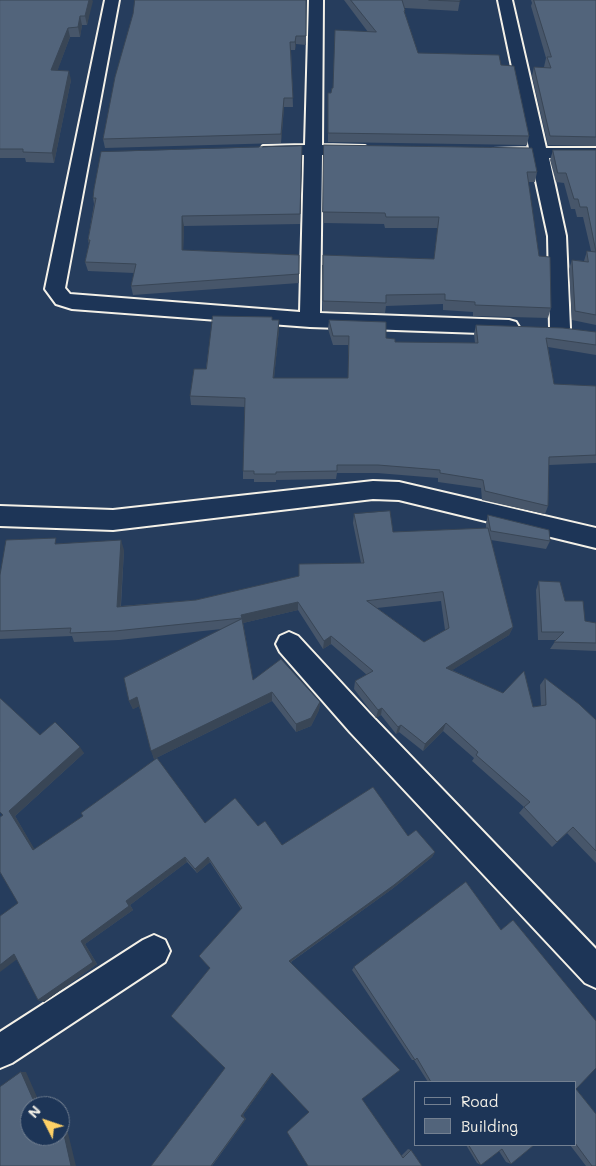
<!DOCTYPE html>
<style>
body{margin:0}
#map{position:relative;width:596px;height:1166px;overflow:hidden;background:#263d5d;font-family:Mali,sans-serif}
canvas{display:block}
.legend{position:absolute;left:414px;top:1081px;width:162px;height:65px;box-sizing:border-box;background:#1d3557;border:1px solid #738091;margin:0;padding:6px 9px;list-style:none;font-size:15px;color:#f4f1e8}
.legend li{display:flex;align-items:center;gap:10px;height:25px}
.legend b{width:25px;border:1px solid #738091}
.north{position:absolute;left:20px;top:1096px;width:50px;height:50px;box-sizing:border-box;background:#1d3557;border:1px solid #738091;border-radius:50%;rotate:311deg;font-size:14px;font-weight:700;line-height:20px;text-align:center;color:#f4f1e8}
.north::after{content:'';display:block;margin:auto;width:18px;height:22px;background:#ffd166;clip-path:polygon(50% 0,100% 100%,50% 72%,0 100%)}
</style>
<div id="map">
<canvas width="596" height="1166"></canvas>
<ul class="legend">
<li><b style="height:6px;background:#1d3557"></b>Road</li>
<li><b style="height:14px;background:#52647b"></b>Building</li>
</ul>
<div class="north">N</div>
</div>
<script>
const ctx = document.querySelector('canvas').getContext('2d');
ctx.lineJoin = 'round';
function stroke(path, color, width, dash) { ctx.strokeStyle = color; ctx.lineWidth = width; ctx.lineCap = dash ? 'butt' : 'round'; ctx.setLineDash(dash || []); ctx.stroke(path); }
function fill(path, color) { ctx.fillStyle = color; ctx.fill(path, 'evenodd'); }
const street = new Path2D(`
 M 105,0 L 119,0 L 65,288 L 70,294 L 300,312 L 304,155 L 263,154 L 260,150 L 263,146 L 305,145 L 309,0 L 323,0 L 322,145 L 365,146 L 368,150 L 365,154 L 322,155 L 320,313 L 509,320 L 516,322 L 519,327 L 516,332 L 509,334 L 310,327 L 72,309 L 56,304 L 45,289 Z
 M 498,0 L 512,0 L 546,148 L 596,148 L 596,158 L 549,158 L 566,236 L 570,328 L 567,333 L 560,335 L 553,333 L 550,328 L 548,236 L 531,158 L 493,157 L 490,153 L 493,149 L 529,148 Z
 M 373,481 L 399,482 L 596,528 L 596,548 L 399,500 L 373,499 L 113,530 L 0,526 L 0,506 L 113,510 Z
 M 289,632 L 298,636 L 370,714 L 596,949 L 596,988 L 585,983 L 350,732 L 280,652 L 276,644 L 280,636 Z
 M 154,935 L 165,940 L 170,951 L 165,962 L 12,1063 L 0,1068 L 0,1032 L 143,940 Z`);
const wall = new Path2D(`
 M 0,0 L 92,0 L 87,25 L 82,25 L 80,37 L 70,37 L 57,71 L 71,80 L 54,163 L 26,162 L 25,158 L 0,158 Z
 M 306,0 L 306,45 L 296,44 L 295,50 L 291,50 L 293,107 L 284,107 L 281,143 L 105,148 L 103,139 L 133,14 Z
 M 344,0 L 460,0 L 458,11 L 405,8 L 405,14 L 418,53 L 501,65 L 529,136 L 527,145 L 328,142 L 328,93 L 331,93 L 333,88 L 368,32 Z
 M 531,0 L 596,0 L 596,146 L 548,145 L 532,76 L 534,67 L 544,67 L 546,58 L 531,6 L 532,3 Z
 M 324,145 L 537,172 L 535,182 L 528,182 L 539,256 L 551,308 L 548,318 L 473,316 L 473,312 L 443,310 L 443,304 L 386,306 L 385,313 L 323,311 L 322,265 L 434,259 L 438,228 L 385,228 L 384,224 L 323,223 Z
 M 302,146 L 300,224 L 184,226 L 183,250 L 299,255 L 299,283 L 133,295 L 131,286 L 134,273 L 88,271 L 85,262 L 89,244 L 88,240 L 94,204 L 93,198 Z
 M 553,150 L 596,150 L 596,325 L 572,320 L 569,269 L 572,260 L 584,261 L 587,251 L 591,251 L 583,217 L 577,217 L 575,209 L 571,209 L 564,183 L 556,182 L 550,160 Z
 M 272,320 L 279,320 L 279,329 L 274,378 L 348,378 L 348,345 L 333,345 L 328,329 L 329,320 L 395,342 L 475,343 L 474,334 L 476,325 L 596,332 L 596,355 L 548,347 L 554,384 L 596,386 L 596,463 L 549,465 L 548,506 L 545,514 L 482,500 L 481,488 L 438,482 L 438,478 L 377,473 L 337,473 L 336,479 L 276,480 L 276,482 L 254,482 L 254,479 L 243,479 L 243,471 L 245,407 L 191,405 L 190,396 L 206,369 Z
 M 354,514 L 393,532 L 486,528 L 486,523 L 488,515 L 550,541 L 546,549 L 491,540 L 513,627 L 509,635 L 452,670 L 533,707 L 541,706 L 540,685 L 545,678 L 596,720 L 596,863 L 567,833 L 552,847 L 519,813 L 524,807 L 472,761 L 474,758 L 443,731 L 423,751 L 399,732 L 396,734 L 381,715 L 376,718 L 354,689 L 355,681 L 367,675 L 331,644 L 323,649 L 298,610 L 243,623 L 253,680 L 320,702 L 319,710 L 311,726 L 296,732 L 272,701 L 154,759 L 139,706 L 133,709 L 129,701 L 222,629 L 119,640 L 74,642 L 72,636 L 0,639 L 0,575 L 58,544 L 124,550 L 121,606 L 196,600 L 361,563 L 353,523 ZM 441,601 L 445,630 L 424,642 L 377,608 Z
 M 539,581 L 565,601 L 585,621 L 596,623 L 596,651 L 550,649 L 556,640 L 538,640 L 536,590 Z
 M 40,735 L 84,753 L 15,816 L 34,849 L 205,823 L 258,826 L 282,845 L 408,836 L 435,852 L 432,857 L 392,889 L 291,962 L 362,1099 L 401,1156 L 408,1149 L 411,1150 L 422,1166 L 287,1132 L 309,1112 L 273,1073 L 243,1115 L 246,1119 L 212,1166 L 225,1068 L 210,968 L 199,956 L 241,909 L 210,862 L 197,873 L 187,862 L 130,905 L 133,910 L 85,944 L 97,964 L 44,1002 L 38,1000 L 18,903 L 3,815 Z
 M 466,882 L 501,930 L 513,920 L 596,1021 L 596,1068 L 576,1089 L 596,1114 L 596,1166 L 586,1166 L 570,1145 L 575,1145 L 575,1082 L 428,1082 L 414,1060 L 412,1060 L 352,970 L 354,967 Z
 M 466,1145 L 534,1145 L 511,1164 L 506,1162 L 499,1151 L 481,1165 L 477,1163 Z`);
const shadedWall = new Path2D(`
 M 89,0 L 92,0 L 93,1 L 87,25 L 85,16 Z
 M 80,16 L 82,25 L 80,37 L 78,27 Z
 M 68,28 L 70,37 L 54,80 L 51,70 Z
 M 296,36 L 296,44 L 295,50 L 295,42 Z
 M 69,71 L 71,80 L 54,163 L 52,153 Z
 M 284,98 L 284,107 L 281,143 L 281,134 Z
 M 182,216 L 184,226 L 183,260 L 182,250 Z
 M 279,320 L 279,329 L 273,387 L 273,378 Z
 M 121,540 L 124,550 L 120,615 L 117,607 Z
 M 298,602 L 298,610 L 243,623 L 241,615 Z
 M 513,627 L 509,635 L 443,676 L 446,668 Z
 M 331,636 L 331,644 L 323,649 L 324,641 Z
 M 272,692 L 272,701 L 154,759 L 151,751 Z
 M 137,697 L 140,706 L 133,709 L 129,701 Z
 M 320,702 L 319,710 L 311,726 L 296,732 L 296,724 Z
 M 382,708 L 381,715 L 376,718 L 378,710 Z
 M 446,723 L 443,731 L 423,751 L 425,744 Z
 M 401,725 L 399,732 L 396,734 L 398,727 Z
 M 80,747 L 84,753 L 15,816 L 38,855 L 33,850 L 9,811 Z
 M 435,852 L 432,857 L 392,889 L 289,963 L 289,961 Z
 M 185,857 L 187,862 L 130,905 L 133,910 L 85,944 L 97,964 L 44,1002 L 38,1000 L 81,941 L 126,901 Z
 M 208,857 L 210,862 L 197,873 L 195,869 Z
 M 14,954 L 20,957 L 0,972 L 0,965 Z
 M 21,1072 L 26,1072 L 41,1106 L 36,1106 Z
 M 272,1073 L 273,1073 L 243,1115 L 246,1119 L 211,1166 L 241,1116 Z
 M 67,1129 L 76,1166 L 71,1166 L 63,1130 Z`);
const building = new Path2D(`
 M 0,0 L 89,0 L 85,16 L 80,16 L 78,27 L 68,28 L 51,70 L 69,71 L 52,153 L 23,152 L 23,149 L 0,149 Z
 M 135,0 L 306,0 L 306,36 L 296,36 L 295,42 L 290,42 L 293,98 L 284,98 L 281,134 L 103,139 L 115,77 L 133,14 Z
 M 351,0 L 402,0 L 405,10 L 404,11 L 418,53 L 499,55 L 501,65 L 514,66 L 529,136 L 328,133 L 328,93 L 331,93 L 332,88 L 333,88 L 335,30 L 376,32 Z
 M 429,0 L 460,0 L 460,1 Z
 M 534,0 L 596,0 L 596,137 L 550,136 L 534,67 L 551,68 L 547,57 L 551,57 Z
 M 324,145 L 532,148 L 537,172 L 527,172 L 539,256 L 550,257 L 551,308 L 475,305 L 475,302 L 445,300 L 445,294 L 386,295 L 386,303 L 323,301 L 323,255 L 434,259 L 439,217 L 386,217 L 385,213 L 323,212 Z
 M 302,146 L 300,214 L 182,216 L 182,250 L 299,255 L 299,274 L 131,286 L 136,264 L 85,262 L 90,240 L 88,240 L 96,198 L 93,198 L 94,189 L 101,152 Z
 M 553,150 L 596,150 L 596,252 L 587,207 L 580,207 L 578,199 L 574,199 L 566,173 L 558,173 Z
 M 587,251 L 596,252 L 596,315 L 575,311 L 572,260 L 588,262 Z
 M 213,316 L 272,317 L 272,320 L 279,320 L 273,378 L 348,378 L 349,336 L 333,336 L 329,320 L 386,322 L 386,338 L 395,339 L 395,342 L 478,343 L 476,325 L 563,328 L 596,332 L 596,345 L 546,338 L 554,384 L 596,386 L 596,455 L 549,457 L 548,506 L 485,491 L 483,480 L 440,473 L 440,470 L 378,465 L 337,465 L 337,471 L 276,472 L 276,474 L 254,474 L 254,471 L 243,471 L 245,398 L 190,396 L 194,369 L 206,369 Z
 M 390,511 L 393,532 L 488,528 L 513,627 L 446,668 L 503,693 L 524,671 L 533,707 L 546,705 L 545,678 L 579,704 L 596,720 L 596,851 L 573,827 L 557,842 L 524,807 L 530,802 L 476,755 L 478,752 L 446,723 L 425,744 L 401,725 L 398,727 L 382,708 L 378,710 L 355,681 L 373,671 L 331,636 L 324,641 L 298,602 L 241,615 L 242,618 L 115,631 L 70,633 L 71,628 L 0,631 L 0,575 L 6,540 L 56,538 L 55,544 L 121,540 L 117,607 L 196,600 L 299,576 L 299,564 L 364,563 L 354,514 ZM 443,592 L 449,628 L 424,642 L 367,601 Z
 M 488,515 L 549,530 L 550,541 L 491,531 Z
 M 539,581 L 560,582 L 565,601 L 583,601 L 585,621 L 596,623 L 596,643 L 554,642 L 564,632 L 542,632 Z
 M 242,619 L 253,680 L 281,659 L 320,702 L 311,718 L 296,724 L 272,692 L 151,751 L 137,697 L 129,701 L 124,678 Z
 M 0,698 L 40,735 L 55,722 L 80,747 L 9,811 L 33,850 L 83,816 L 81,813 L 157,758 L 205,823 L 235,798 L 258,826 L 265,821 L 282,845 L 373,787 L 408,836 L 416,830 L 435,852 L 394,885 L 289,961 L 400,1070 L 362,1099 L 403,1158 L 411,1150 L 422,1166 L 308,1166 L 287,1132 L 309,1112 L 272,1073 L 241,1116 L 245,1119 L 211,1166 L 151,1166 L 225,1068 L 171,1016 L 210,968 L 199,956 L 242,908 L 208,857 L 195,869 L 185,857 L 126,901 L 129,906 L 81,941 L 93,962 L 38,1000 L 14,954 L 0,965 L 0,916 L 18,903 L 0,872 L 0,817 L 3,815 L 0,812 Z
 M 466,882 L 501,930 L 513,920 L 596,1021 L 596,1068 L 576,1089 L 596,1114 L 596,1166 L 592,1166 L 575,1143 L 575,1082 L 431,1082 L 417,1058 L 415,1060 L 354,967 Z
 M 21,1072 L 36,1106 L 30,1106 L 30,1136 L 60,1136 L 60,1131 L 63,1130 L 71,1166 L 0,1166 L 0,1087 Z
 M 469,1145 L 534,1145 L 511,1164 L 502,1149 L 481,1165 Z`);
stroke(street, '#f4f1e8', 4);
fill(street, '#1d3557');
fill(wall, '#47566a');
fill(shadedWall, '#394656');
fill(building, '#52647b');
stroke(building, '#394656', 1);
</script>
